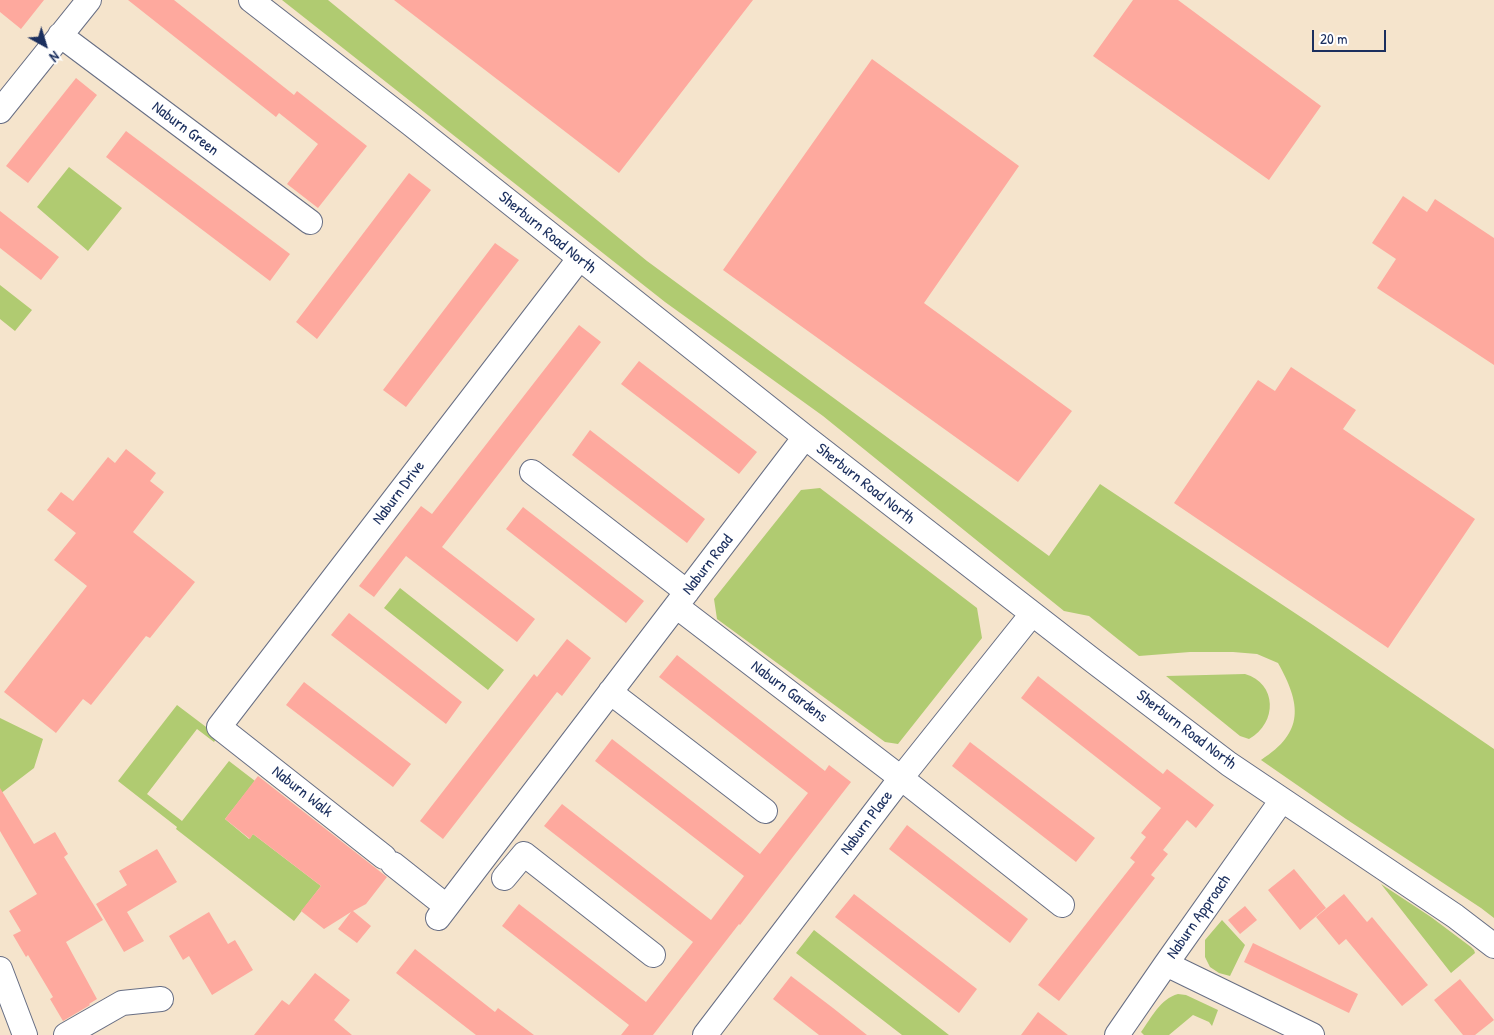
<!DOCTYPE html>
<style>
body{margin:0}
#map{position:relative;width:1494px;height:1035px;overflow:hidden;background:#f5e4cc;font-family:"Patrick Hand",sans-serif}
canvas{display:block}
.north{position:absolute;left:20px;top:20px;width:50px;height:50px;-webkit-text-stroke:4px #fff;paint-order:stroke;rotate:141deg;font-size:14px;font-weight:700;line-height:20px;text-align:center;color:#1b2f5e}
.north::after{content:'';display:block;margin:auto;width:18px;height:22px;background:#1b2f5e;clip-path:polygon(50% 0,100% 100%,50% 72%,0 100%)}
.scale{position:absolute;left:1312px;top:30px;width:74px;height:22px;box-sizing:border-box;border:2px solid #1b2f5e;border-top:0;padding-left:6px;font-size:15px;line-height:18px;white-space:nowrap;color:#1b2f5e;-webkit-text-stroke:4px #fff;paint-order:stroke}
</style>
<div id="map">
<canvas width="1494" height="1035"></canvas>
<div class="north">N</div>
<div class="scale">20 m</div>
</div>
<script>
const ctx = document.querySelector('canvas').getContext('2d');
ctx.lineJoin = 'round';
function fill(path, color) { ctx.fillStyle = color; ctx.fill(path, 'evenodd'); }
function stroke(path, color, width, dash) { ctx.strokeStyle = color; ctx.lineWidth = width; ctx.lineCap = dash ? 'butt' : 'round'; ctx.setLineDash(dash || []); ctx.stroke(path); }
function label(font, color, halo, rows, align = 'center') {
  ctx.font = font + ' "Patrick Hand",sans-serif'; ctx.lineWidth = 4; ctx.setLineDash([]); ctx.textBaseline = 'middle'; ctx.strokeStyle = halo; ctx.fillStyle = color; for (const [text, x, y, turn = 0] of rows) {
    ctx.save(); ctx.translate(x, y); ctx.rotate((+turn || 0) * Math.PI / 180); ctx.textAlign = isNaN(turn) ? turn : align; if (halo) ctx.strokeText(text, 0, 0); ctx.fillText(text, 0, 0); ctx.restore();
  }
}
const green = new Path2D(`
 M 282,0 L 328,0 L 647,261 L 1049,556 L 1100,484 L 1313,625 L 1494,749 L 1494,918 L 1481,908 L 1346,819 L 1261,760 C 1305,732 1301,704 1278,663 L 1257,654 L 1233,652 L 1190,652 L 1139,656 L 1089,616 L 1064,611 L 823,416 L 665,302 Z
 M 69,167 L 122,208 L 88,251 L 37,207 Z
 M 0,285 L 32,310 L 15,331 L 0,319 Z
 M 820,488 L 977,608 L 982,638 L 898,744 L 885,742 L 717,619 L 714,599 L 801,490 Z
 M 400,588 L 504,670 L 488,690 L 384,608 Z
 M 1245,674 C 1277,683 1278,723 1249,739 L 1240,736 L 1166,676 Z
 M 177,705 L 218,736 L 214,742 L 197,729 L 147,794 L 182,821 L 229,761 L 255,781 L 225,819 L 249,839 L 253,834 L 321,886 L 294,921 L 176,829 L 177,827 L 118,781 Z
 M 0,718 L 43,739 L 34,768 L 0,794 Z
 M 1381,884 L 1431,917 L 1471,947 L 1474,950 L 1475,953 L 1451,973 Z
 M 1222,920 L 1245,945 L 1230,976 L 1219,973 L 1210,967 L 1205,957 L 1205,940 Z
 M 814,930 L 949,1035 L 902,1035 L 796,953 Z
 M 1178,994 L 1186,995 L 1218,1010 L 1212,1026 L 1209,1022 L 1193,1015 L 1169,1035 L 1144,1035 L 1141,1032 C 1152,1017 1160,999 1178,994 Z`);
const building = new Path2D(`
 M 0,0 L 44,0 L 21,29 L 0,12 Z
 M 128,0 L 174,0 L 294,95 L 297,91 L 367,146 L 318,208 L 287,184 L 318,144 L 279,113 L 276,117 Z
 M 394,0 L 753,0 L 619,173 Z
 M 1133,0 L 1178,0 L 1321,106 L 1269,180 L 1093,56 Z
 M 872,59 L 1019,166 L 924,303 L 1072,411 L 1018,482 L 723,270 Z
 M 76,78 L 97,95 L 28,183 L 6,166 Z
 M 126,131 L 290,254 L 270,281 L 106,157 Z
 M 409,173 L 431,190 L 317,339 L 296,322 Z
 M 1403,196 L 1427,212 L 1435,199 L 1494,238 L 1494,365 L 1377,288 L 1396,259 L 1372,243 Z
 M 0,211 L 59,257 L 41,280 L 0,248 Z
 M 495,243 L 519,260 L 406,407 L 383,390 Z
 M 579,325 L 601,342 L 442,547 L 535,619 L 517,642 L 406,556 L 374,597 L 359,586 L 421,506 L 432,514 Z
 M 639,361 L 757,452 L 739,474 L 621,384 Z
 M 1291,367 L 1356,410 L 1343,429 L 1475,519 L 1388,648 L 1174,503 L 1258,380 L 1275,391 Z
 M 590,430 L 705,519 L 687,543 L 572,455 Z
 M 126,449 L 156,473 L 150,481 L 164,492 L 133,532 L 195,582 L 150,638 L 146,636 L 91,705 L 83,699 L 56,733 L 4,692 L 87,586 L 54,560 L 76,533 L 47,510 L 61,492 L 73,501 L 108,457 L 115,463 Z
 M 523,507 L 644,601 L 626,623 L 506,529 Z
 M 349,613 L 462,702 L 446,724 L 331,635 Z
 M 567,639 L 591,658 L 562,696 L 557,692 L 443,839 L 420,821 L 534,674 L 537,677 Z
 M 677,655 L 825,771 L 829,765 L 851,782 L 740,925 L 739,924 L 653,1035 L 621,1035 L 629,1025 L 502,926 L 519,904 L 646,1002 L 693,942 L 544,826 L 562,804 L 711,920 L 744,876 L 595,761 L 612,739 L 760,854 L 808,793 L 659,677 Z
 M 1038,676 L 1163,774 L 1167,769 L 1214,805 L 1196,828 L 1187,820 L 1163,850 L 1168,854 L 1151,875 L 1155,878 L 1059,1001 L 1038,985 L 1135,862 L 1130,858 L 1146,837 L 1141,833 L 1161,808 L 1021,698 Z
 M 304,682 L 411,764 L 393,787 L 286,705 Z
 M 970,742 L 1095,838 L 1076,862 L 952,766 Z
 M 258,776 L 387,877 L 366,904 L 353,911 L 371,926 L 357,943 L 338,929 L 351,912 L 324,929 L 301,911 L 321,886 L 253,834 L 250,839 L 225,819 Z
 M 0,788 L 34,844 L 55,832 L 68,854 L 64,857 L 103,920 L 66,942 L 97,999 L 89,1004 L 90,1005 L 63,1021 L 50,999 L 53,997 L 28,955 L 26,957 L 13,935 L 21,931 L 9,911 L 37,894 L 0,831 Z
 M 907,825 L 1028,919 L 1010,943 L 889,849 Z
 M 157,849 L 177,882 L 127,912 L 144,941 L 124,952 L 96,904 L 127,885 L 119,871 Z
 M 1294,869 L 1326,908 L 1300,930 L 1268,890 Z
 M 854,894 L 977,989 L 959,1013 L 835,917 Z
 M 1344,894 L 1367,922 L 1372,917 L 1428,985 L 1402,1006 L 1346,939 L 1339,945 L 1316,917 Z
 M 1245,906 L 1257,920 L 1240,934 L 1228,920 Z
 M 209,912 L 228,944 L 235,940 L 253,970 L 212,995 L 189,956 L 183,960 L 169,936 Z
 M 1253,943 L 1358,994 L 1349,1013 L 1244,962 Z
 M 415,949 L 495,1012 L 498,1008 L 534,1035 L 476,1035 L 396,973 Z
 M 315,973 L 350,1000 L 334,1020 L 352,1035 L 254,1035 L 282,1000 L 289,1005 Z
 M 791,976 L 833,1008 L 867,1035 L 819,1035 L 773,999 Z
 M 1460,979 L 1494,1020 L 1475,1035 L 1463,1035 L 1434,1000 Z
 M 1038,1012 L 1068,1035 L 1021,1035 Z`);
const street = new Path2D(`
 M 251,0 L 411,124 L 805,437 L 1096,663 L 1229,764 L 1455,916 L 1494,946
 M 60,35 L 310,222
 M 0,111 L 89,0
 M 532,472 L 687,592
 M 676,606 L 901,778 L 1062,905
 M 610,692 L 765,811
 M 384,857 L 219,727 L 579,259
 M 393,864 L 446,906
 M 504,878 L 524,854 L 653,955
 M 438,918 L 805,437
 M 1166,964 L 1312,1035
 M 0,969 L 25,1035
 M 66,1035 L 122,1003 L 161,999
 M 705,1035 L 901,778 L 1032,614
 M 1117,1035 L 1166,964 L 1282,800`);
const streetNames = [
 ["Naburn Green",185,129,37],
 ["Sherburn Road North",547,233,39],
 ["Sherburn Road North",865,484,38],
 ["Naburn Drive",399,493,-53],
 ["Naburn Road",708,565,-52],
 ["Naburn Gardens",789,692,37],
 ["Sherburn Road North",1186,730,37],
 ["Naburn Walk",302,792,38],
 ["Naburn Place",867,823,-53],
 ["Naburn Approach",1199,917,-55]
];
fill(green, '#b0cb71');
fill(building, '#fea99e');
stroke(street, '#676e84', 26);
stroke(street, '#fff', 24);
label('16px', '#1b2f5e', '#fff', streetNames);
</script>
